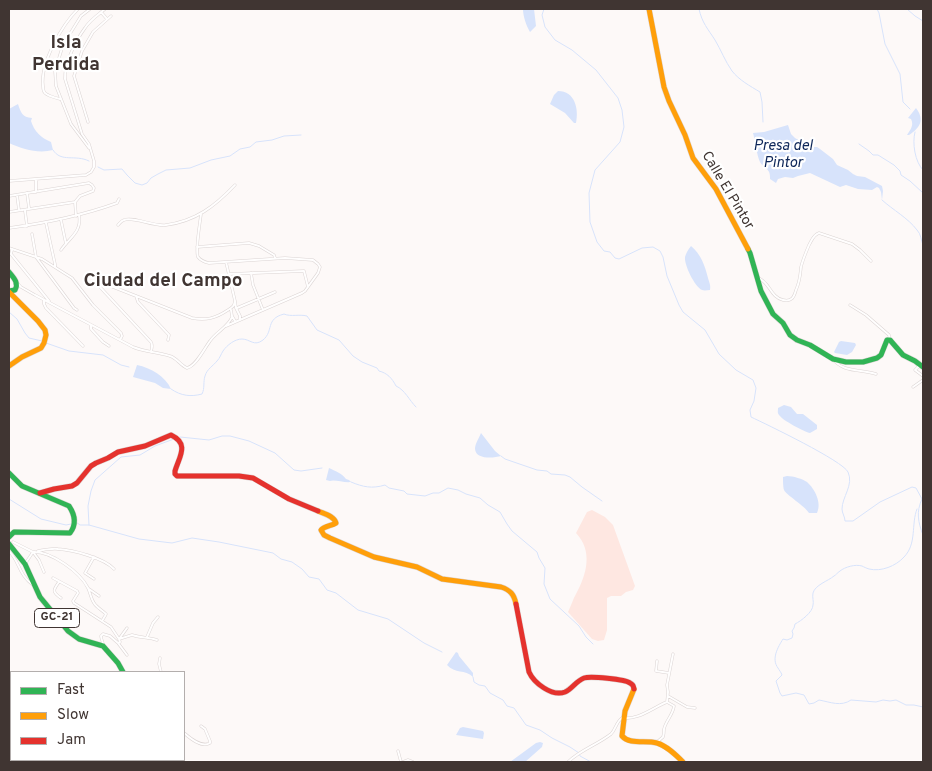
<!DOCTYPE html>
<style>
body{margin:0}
#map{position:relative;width:932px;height:771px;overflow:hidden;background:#fdf9f8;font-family:Overpass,sans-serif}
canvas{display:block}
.frame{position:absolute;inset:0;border:10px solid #403532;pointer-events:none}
.legend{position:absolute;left:10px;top:671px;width:175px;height:90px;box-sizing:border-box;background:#fff;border:1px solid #b3aead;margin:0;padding:6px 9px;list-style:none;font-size:15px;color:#403532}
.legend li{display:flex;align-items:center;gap:10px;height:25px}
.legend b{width:25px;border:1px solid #b3aead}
</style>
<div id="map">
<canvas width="932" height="771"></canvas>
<div class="frame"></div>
<ul class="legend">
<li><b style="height:6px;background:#30b455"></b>Fast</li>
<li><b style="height:6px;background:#ff9f0a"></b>Slow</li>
<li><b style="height:6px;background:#e5322d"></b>Jam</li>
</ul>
</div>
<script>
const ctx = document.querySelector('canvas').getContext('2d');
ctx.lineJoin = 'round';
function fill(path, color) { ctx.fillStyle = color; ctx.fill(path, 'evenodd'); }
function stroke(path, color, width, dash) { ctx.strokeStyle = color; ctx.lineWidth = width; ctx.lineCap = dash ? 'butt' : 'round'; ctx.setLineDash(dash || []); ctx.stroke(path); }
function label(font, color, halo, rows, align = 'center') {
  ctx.font = font + ' Overpass,sans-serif'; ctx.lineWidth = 4.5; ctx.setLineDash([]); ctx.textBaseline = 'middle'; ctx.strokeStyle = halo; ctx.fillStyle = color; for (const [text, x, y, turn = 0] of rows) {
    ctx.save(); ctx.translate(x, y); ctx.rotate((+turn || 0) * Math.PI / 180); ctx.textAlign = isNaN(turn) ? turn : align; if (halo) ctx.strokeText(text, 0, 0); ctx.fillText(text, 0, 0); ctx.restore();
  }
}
const green = new Path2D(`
 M 592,510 L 605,517 L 613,525 L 635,586 L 633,590 L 626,592 L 621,596 L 611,596 L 607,598 L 607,630 L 604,640 L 598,641 L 592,639 L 568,612 C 571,606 573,599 576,594 C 587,574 593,551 576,533 L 587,512 Z`);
const water = new Path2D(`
 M 523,9 L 534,9 L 536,26 L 530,32 C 526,25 523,16 523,9 Z
 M 558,91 C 575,91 579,109 576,123 L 574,123 L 565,113 L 550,104 L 554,95 Z
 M 18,104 C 21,113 22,117 32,118 L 31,121 C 34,131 41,138 51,142 L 53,150 C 38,154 23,149 9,143 L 9,109 Z
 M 916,108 C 925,120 920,128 909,135 L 907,135 C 911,129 914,125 911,119 L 908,118 Z
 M 788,125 L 791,134 L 795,138 L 811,147 L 817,147 L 820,149 L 833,159 L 837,165 L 848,170 L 853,174 L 857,176 L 865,177 L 882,186 L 883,191 L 882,200 L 881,192 L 879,188 L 877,187 L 872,190 L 858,189 L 846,185 L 840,187 L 810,173 L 798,176 L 793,178 L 785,177 L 778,179 L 776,183 L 770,179 C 771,168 764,169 760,162 C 757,156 755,140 753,133 L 764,132 Z
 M 691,246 C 701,254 705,266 708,278 C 709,282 711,285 710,290 C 707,290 705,291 702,290 C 695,287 684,265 685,257 C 686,253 688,250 691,246 Z
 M 841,341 L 855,343 L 856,345 L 852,352 L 847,355 L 835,353 L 834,352 L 839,342 Z
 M 137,365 C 151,368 165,376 171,389 L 163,388 L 155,383 L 133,377 Z
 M 784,405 L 791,407 L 797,414 L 803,414 L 817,425 L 817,429 L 810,433 C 805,432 782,420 780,416 C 777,413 778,412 778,408 Z
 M 481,433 L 495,451 L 501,456 C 494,458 476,460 475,449 C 475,444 479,438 481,433 Z
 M 329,468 C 335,471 342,473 346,479 L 349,480 L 351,482 C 344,483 334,479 330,481 L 326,480 Z
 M 787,476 C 793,476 803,479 807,482 C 815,489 822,503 817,513 L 809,513 C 804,505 786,495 784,490 C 783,487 783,480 783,477 Z
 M 456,652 L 458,653 L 459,656 L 473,673 L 473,677 C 465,669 455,674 447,665 Z
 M 463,727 L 483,731 L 484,733 L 483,739 L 456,735 L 460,728 Z
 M 540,742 L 543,743 L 542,747 L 525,762 L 510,762 L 536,743 Z`);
const stream = new Path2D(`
 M 544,9 L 542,15 L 545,27 L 555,40 L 572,50 L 596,70 L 618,98 L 622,110 L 624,127 L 620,142 L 595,170 L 589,193 L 590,222 L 597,242 L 604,251 L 610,252 L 615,258 L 619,259 L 642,248 L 653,247 L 660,251 L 663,257 L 667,276 L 679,305 L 683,312 L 705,330 L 719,354 L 736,370 L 753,380 L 756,388 L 754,401 L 750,410 L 751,417 C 766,424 843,461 848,472 C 854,485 842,497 842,509 C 842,513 845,517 845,521 L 853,521 L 880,502 L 912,487 L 916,488 L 922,499 C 916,512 918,522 923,535
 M 699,9 C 702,23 708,29 715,40 C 721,50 725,61 732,71 C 739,80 750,86 760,92 L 762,102 L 763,122
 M 877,9 L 879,13 L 885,44 L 900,74 L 903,102 L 910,109
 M 907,9 L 915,16 L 923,21
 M 915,132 C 912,143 915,162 923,170
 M 859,144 L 869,151 L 873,155 L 878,155 L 894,165 L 900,171 L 901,175 L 910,181 L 923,193
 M 53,150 C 61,163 75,154 89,161
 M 98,167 L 104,170 L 122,169 L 127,175 L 135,183 L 142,185 L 147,183 L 151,178 L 158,174 L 166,170 L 190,168 L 211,160 L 230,156 L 240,149 L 250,147 L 256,142 L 272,140 L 284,136 L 301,135
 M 882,200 C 893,210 908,218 917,230 C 921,234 921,240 923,245
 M 9,312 L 17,319 L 25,333 L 29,338 L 42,341
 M 46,343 L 69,351 L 103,355 L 121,365 L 129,367
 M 171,389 C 181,396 191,397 202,394 C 205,388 203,382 205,376 C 207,369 213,366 217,361 C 220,358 221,354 223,351 C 227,345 235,339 242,339 C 250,339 254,347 263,340 C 274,331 265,319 284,314 C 291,317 299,314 307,316 L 317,330 L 339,340 L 353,356 L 362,362 L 377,368 L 379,371 C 387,373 392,378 396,386 C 405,390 409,400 416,407
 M 180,437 L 209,440 L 222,436 L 230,436 L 249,441 L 275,453 L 294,470 L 301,471 L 322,468
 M 501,456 L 505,459 L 537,470 L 547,471 L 551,474 L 565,475 L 570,477 L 582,487 L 602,501
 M 351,482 C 363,487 372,489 385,485 L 389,488 L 404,491 L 407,494 L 425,496 L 433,493 L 439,493 L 448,488 L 458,490 L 466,494 L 480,498 L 488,505 L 500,512 L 507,524 L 512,531 L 537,552 L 539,558 L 545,568 L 544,584 L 550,599 L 579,626 L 586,637 L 593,644
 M 9,499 L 41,519 L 66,525 L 71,524
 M 917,509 C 911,524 917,544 904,557 C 896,566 881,572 869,569 C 866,568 864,567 862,566 C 855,564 845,567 840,571 C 837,573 836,575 834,576 C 828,581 815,585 813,593 C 812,597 814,602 813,605 C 813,612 801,621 795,624 L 794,628 L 792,631 L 793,634 L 792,638 L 787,640 L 783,639 C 778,647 771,659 778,668 C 779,670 781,672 782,675 L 776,681 L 780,693 L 782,696 L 796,693 L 804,695 L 809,704 L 814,703 L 819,700 C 830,702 841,707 851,700 L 876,702 L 883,700 L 890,701 L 896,700 L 906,705 L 914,705 L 923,707
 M 76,522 L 80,525 L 89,525 L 139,539 L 172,543 L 192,538 L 219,542 L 273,553 L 281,559 L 292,562 L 302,569 L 309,577 L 319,579 L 327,590 L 336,593 L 358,610 L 388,619 L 424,643 L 442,652
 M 89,525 L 88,506 L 91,491 L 95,480 L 121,457 L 140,455 L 155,446 L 174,439
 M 473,677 L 474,682 L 479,685 L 485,686 L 490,693 L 503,700 L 507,706 L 514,708 L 526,725 L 540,730 L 552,738 L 570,747 L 579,753 L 580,756 L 591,762`);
const street = new Path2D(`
 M 101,12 L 107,19
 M 67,64 L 76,67
 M 60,99 C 56,98 48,96 45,93 C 44,92 43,88 43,86 C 40,63 62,25 78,9
 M 88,122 L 74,76 L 82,51 L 93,32 L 111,16
 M 89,148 L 71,124 L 56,86 L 55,71 L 63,45 L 81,16 L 90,9
 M 36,179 L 36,192
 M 9,181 L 86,175 L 91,172 L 94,167 L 94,161 L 89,144 L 82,134 L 65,79 C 64,64 76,40 85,28 C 90,20 98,15 105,9
 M 27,193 L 29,208
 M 17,195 L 19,210
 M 9,196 L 89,183 L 92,185 L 94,188 L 93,191 L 80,196 L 75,202 L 76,216
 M 25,211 L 27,226
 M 9,212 L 75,202
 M 201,214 C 200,223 195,251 198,257 C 201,261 204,262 209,263 L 285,258 L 313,260 L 318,264 L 320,267 L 318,273 L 305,291 L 302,293 L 226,326
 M 61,220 L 66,244
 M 46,223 L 55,264 L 55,267
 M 118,225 C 120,223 121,221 124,220 C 133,216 154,227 166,225 C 196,221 215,206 235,185
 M 9,228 C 46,223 81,216 117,203 L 119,199
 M 32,234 L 36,257 L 74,308 L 77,310
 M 197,247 L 249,243 L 259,246 L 274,255 L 275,258
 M 9,248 L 42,259 L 72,278 L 93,305 L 121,333 L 122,336 L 120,340
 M 12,250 L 11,254 L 49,301
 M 61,250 C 70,237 82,232 79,215
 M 226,262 L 235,301 L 236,308
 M 251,273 L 253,285 L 263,310
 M 229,274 L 304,271 L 308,287
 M 758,278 C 770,282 770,297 783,300 C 792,302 794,297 796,290 C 800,281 800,277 801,267 C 803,259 806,252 809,245 C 812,240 813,235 819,233 L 852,244 L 860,250 L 871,261
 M 17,283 L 21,287 L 35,295 L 133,347 C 145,352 158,352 170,356 C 177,358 180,365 187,368 C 196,366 204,349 210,341 C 216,332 228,327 232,317
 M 99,283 L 103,283 L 192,318 C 206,321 216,318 228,310 C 233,307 234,306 235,301
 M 99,283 L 100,287 L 151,342 C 153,345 152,348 151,352
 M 136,296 L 138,302 L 169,335 L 168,340
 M 44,300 L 44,304 L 46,308 L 83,346
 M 850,305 L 866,315 L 889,335 L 890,340
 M 236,308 L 240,316 L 240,319
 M 237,308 L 275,292
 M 231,310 L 232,316 L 235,321
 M 91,325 L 91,329 L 103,342 L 109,346
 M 833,359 C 843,373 862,369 876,374
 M 920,365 L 915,370 L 923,376
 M 913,387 L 923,380
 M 13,542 L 33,552 L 39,560 L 44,572
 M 9,551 C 20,562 18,574 33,585
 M 38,551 C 44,550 52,548 58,549 C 73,550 104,558 114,569
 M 33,552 C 51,551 80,572 88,588 C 90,592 91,599 94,603 C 96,607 102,610 106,614 L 105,616 L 102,621
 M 94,557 L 85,573 L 94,579
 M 25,564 L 33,552
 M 53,578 L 77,591 L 78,593 L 73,601 L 74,603 L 111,627 L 119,639
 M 59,582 C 53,590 52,592 61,598
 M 89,589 L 99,596
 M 147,637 L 153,623 L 158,617
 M 119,639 L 132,635 C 141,638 148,637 157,640
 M 118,643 L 127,655
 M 103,646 C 104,643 101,640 101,636 L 103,634 L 110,636 L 118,643 L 120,642 L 119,639 L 127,628
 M 160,658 L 159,664 L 161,672
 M 657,661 L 656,671 L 669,673
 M 668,696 L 687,707 L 695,708
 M 667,702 L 668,692 L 667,685 L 673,654
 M 184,733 C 191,739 202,748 210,743 L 210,741 L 205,729 L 201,726
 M 657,742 L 663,737 C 664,734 664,731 664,729 C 666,720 673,715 674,706 L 667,702
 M 398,751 L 401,762
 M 148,760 L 151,762 L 156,760
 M 161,760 L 162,762
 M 403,762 L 408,760 L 413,762
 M 568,762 C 580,750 597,745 611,734 C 616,729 616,722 622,718 C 639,720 652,708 667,702`);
const fast = new Path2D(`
 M 748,249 L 750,253 L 761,291 L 773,314 L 783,323 L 790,335 L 797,340 L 810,345 L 833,359 L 846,362 L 863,362 L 877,358 L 881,355 L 887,340 L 890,340 L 903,355 L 915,361 L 923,367
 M 9,272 C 14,278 19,283 15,290 L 9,291
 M 9,473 L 22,486 L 69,506 C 75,515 77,524 70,533 L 14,532 L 9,537
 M 9,544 L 25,564 L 40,597 L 68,631 L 79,639 L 103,646 L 118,663 L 123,672
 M 9,742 L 11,742
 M 64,760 L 66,762
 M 137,760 L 139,762
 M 146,760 L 147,762`);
const slow = new Path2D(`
 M 649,9 L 664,87 L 669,101 L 685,135 L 693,158 L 716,189 L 748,249
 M 9,292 L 38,321 L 45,330 L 46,335 L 44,343 L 41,348 L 22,357 L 9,366
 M 318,511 C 325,514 334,516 336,523 C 331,526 325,526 321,530 L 324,535 L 330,538 L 374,557 L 417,567 L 442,579 L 501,587 C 510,590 514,594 516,604
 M 634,689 L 625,711 L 622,736 C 630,745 645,740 657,743 C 667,746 676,755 683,762`);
const jam = new Path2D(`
 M 40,493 L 54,489 L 72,486 L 77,483 L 91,466 L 96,463 L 108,458 L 118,452 L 145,446 L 171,435 C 190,444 179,457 175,471 L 175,474 L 177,476 L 239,476 L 253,478 L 289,499 L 318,511
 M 516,604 L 529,672 C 534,683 552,697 565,692 C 572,689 576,681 584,678 C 590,676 625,679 630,683 C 634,685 633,686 634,689`);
const shields = [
 [57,618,45]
];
const shieldNames = [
 ["GC-21",57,618]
];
const streetNames = [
 ["Calle El Pintor",727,191,59]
];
const waterNames = [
 ["Presa del",783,147],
 ["Pintor",783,164]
];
const districtNames = [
 ["Isla",66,44],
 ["Perdida",66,66],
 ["Ciudad del Campo",163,282]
];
fill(green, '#fee7e1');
fill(water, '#d7e3fb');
stroke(stream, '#d7e3fb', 1);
stroke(street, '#dbd4d3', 3);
stroke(fast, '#dbd4d3', 6);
stroke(slow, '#dbd4d3', 6);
stroke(jam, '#dbd4d3', 6);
stroke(street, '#fffefe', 2);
stroke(fast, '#30b455', 5);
stroke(slow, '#ff9f0a', 5);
stroke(jam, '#e5322d', 5);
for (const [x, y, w] of shields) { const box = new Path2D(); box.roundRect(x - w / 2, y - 9.5, w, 19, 4); ctx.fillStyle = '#fff'; ctx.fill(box); stroke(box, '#403532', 1); }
label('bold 12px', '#403532', null, shieldNames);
label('14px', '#403532', '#fff', streetNames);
label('italic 15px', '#0d2658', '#fff', waterNames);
label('bold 19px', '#403532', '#fff', districtNames);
</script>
